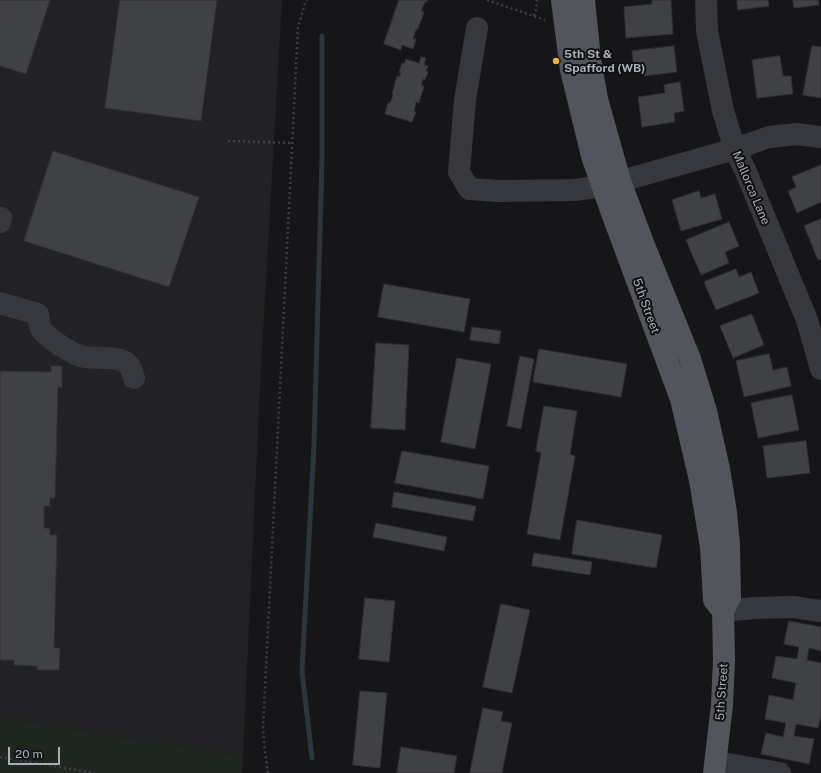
<!DOCTYPE html>
<style>
body{margin:0}
#map{position:relative;width:821px;height:773px;overflow:hidden;background:#161618;font-family:"Public Sans",sans-serif}
canvas{display:block}
.scale{position:absolute;left:8px;top:747px;width:52px;height:18px;box-sizing:border-box;border:2px solid #a8adb8;border-top:0;padding-left:5px;font-size:12px;line-height:14px;white-space:nowrap;color:#a8adb8;-webkit-text-stroke:3px #111113;paint-order:stroke}
</style>
<div id="map">
<canvas width="821" height="773"></canvas>
<div class="scale">20 m</div>
</div>
<script>
const ctx = document.querySelector('canvas').getContext('2d');
ctx.lineJoin = 'round';
function fill(path, color) { ctx.fillStyle = color; ctx.fill(path, 'evenodd'); }
function stroke(path, color, width, dash) { ctx.strokeStyle = color; ctx.lineWidth = width; ctx.lineCap = dash ? 'butt' : 'round'; ctx.setLineDash(dash || []); ctx.stroke(path); }
function label(font, color, halo, rows, align = 'center') {
  ctx.font = font + ' "Public Sans",sans-serif'; ctx.lineWidth = 4; ctx.setLineDash([]); ctx.textBaseline = 'middle'; ctx.strokeStyle = halo; ctx.fillStyle = color; for (const [text, x, y, turn = 0] of rows) {
    ctx.save(); ctx.translate(x, y); ctx.rotate((+turn || 0) * Math.PI / 180); ctx.textAlign = isNaN(turn) ? turn : align; if (halo) ctx.strokeText(text, 0, 0); ctx.fillText(text, 0, 0); ctx.restore();
  }
}
const built = new Path2D(`
 M 0,0 L 282,0 L 260,387 L 243,756 L 0,717 Z`);
const green = new Path2D(`
 M 0,717 L 243,756 L 242,773 L 0,773 Z`);
const stream = new Path2D(`
 M 312,758 L 302,671 L 314,445 L 322,159 L 322,36`);
const building = new Path2D(`
 M 0,0 L 50,0 L 26,74 L 0,66 Z
 M 120,0 L 217,0 L 201,121 L 105,108 Z
 M 399,0 L 428,0 L 427,2 L 425,2 L 421,11 L 424,12 L 418,29 L 416,29 L 413,39 L 416,39 L 413,49 L 402,45 L 401,50 L 384,44 Z
 M 652,0 L 671,0 L 673,34 L 626,38 L 624,7 L 652,4 Z
 M 737,0 L 768,0 L 769,6 L 738,10 Z
 M 793,0 L 818,0 L 819,5 L 794,8 Z
 M 674,46 L 677,72 L 644,76 L 643,67 L 634,68 L 632,51 Z
 M 812,46 L 821,47 L 821,98 L 803,95 Z
 M 780,56 L 783,76 L 791,76 L 793,94 L 757,98 L 752,60 Z
 M 421,57 L 426,58 L 424,65 L 428,66 L 426,71 L 428,72 L 425,80 L 423,79 L 421,85 L 424,86 L 419,103 L 416,102 L 414,112 L 416,112 L 412,122 L 385,114 L 388,103 L 390,103 L 393,95 L 392,94 L 397,76 L 399,77 L 401,73 L 399,72 L 402,63 L 404,64 L 406,59 L 419,63 Z
 M 680,82 L 684,111 L 674,113 L 675,122 L 642,127 L 638,97 L 665,93 L 664,85 Z
 M 53,151 L 199,197 L 169,287 L 24,241 Z
 M 821,165 L 821,202 L 797,213 L 788,191 L 796,187 L 792,177 Z
 M 699,191 L 701,198 L 715,194 L 722,219 L 681,231 L 672,200 Z
 M 821,219 L 821,259 L 818,260 L 804,226 Z
 M 729,222 L 739,246 L 725,252 L 729,263 L 701,275 L 686,240 Z
 M 736,269 L 739,277 L 751,272 L 759,293 L 716,310 L 704,282 Z
 M 384,284 L 470,299 L 464,332 L 378,317 Z
 M 752,314 L 764,345 L 733,358 L 720,326 Z
 M 472,327 L 501,331 L 499,344 L 470,340 Z
 M 376,343 L 409,345 L 405,430 L 371,428 Z
 M 539,349 L 627,364 L 621,397 L 533,382 Z
 M 769,354 L 773,370 L 787,367 L 791,386 L 744,397 L 736,361 Z
 M 520,356 L 534,359 L 521,429 L 507,426 Z
 M 457,358 L 491,364 L 475,449 L 441,442 Z
 M 51,366 L 62,366 L 62,388 L 58,387 L 55,498 L 50,498 L 50,506 L 44,506 L 44,528 L 50,528 L 50,535 L 57,535 L 54,648 L 60,648 L 59,670 L 37,670 L 37,666 L 14,665 L 14,660 L 0,660 L 0,371 L 51,372 Z
 M 792,395 L 799,430 L 758,438 L 751,403 Z
 M 544,406 L 577,411 L 570,454 L 575,456 L 560,540 L 527,534 L 541,453 L 536,451 Z
 M 806,441 L 810,473 L 767,478 L 763,446 Z
 M 402,451 L 489,466 L 483,499 L 395,483 Z
 M 394,492 L 476,506 L 473,521 L 392,507 Z
 M 577,520 L 662,535 L 656,568 L 572,554 Z
 M 376,523 L 447,537 L 444,551 L 373,537 Z
 M 534,553 L 592,562 L 590,575 L 532,566 Z
 M 365,598 L 395,601 L 389,662 L 359,659 Z
 M 501,604 L 530,610 L 512,693 L 483,687 Z
 M 789,621 L 821,627 L 821,651 L 809,648 L 807,660 L 821,663 L 821,715 L 818,728 L 796,724 L 794,736 L 814,739 L 809,764 L 761,754 L 766,733 L 783,737 L 786,723 L 765,719 L 769,695 L 793,700 L 796,683 L 772,678 L 776,656 L 797,659 L 799,647 L 784,644 Z
 M 360,691 L 387,693 L 380,768 L 353,765 Z
 M 483,708 L 503,712 L 501,721 L 512,723 L 502,773 L 470,773 Z
 M 401,747 L 457,756 L 454,773 L 397,773 Z`);
const path = new Path2D(`
 M 487,0 L 545,20
 M 534,16 L 536,10 L 537,0
 M 228,141 L 293,143
 M 0,757 L 95,773
 M 268,773 L 264,744 L 263,728 L 298,27 L 305,3 L 307,0`);
const minor = new Path2D(`
 M 706,0 L 707,31 L 723,111 L 735,149 L 746,172 L 807,320 L 821,369
 M 477,28 L 465,100 L 459,172 L 469,189 L 498,191 L 575,190 L 603,186 L 735,149 L 769,137 L 797,134 L 821,137
 M 0,222 L 1,218
 M 0,303 L 38,314 C 39,318 39,323 40,327 C 44,337 75,356 85,357 C 97,359 115,356 125,362 C 131,366 132,371 134,378
 M 723,611 L 754,608 L 793,607 L 821,611
 M 716,762 L 780,773`);
const major = new Path2D(`
 M 562,0 L 571,70 L 592,156 L 612,213 L 681,399 L 700,480 L 711,547 L 714,600 L 723,611
 M 584,0 L 590,59 L 597,99 L 620,181 L 645,248 L 690,359 L 706,411 L 719,469 L 726,512 L 729,545 L 730,597 L 723,611 L 724,660 L 722,705 L 714,773`);
const markers = [
 [556,61,4,"#f2b134"]
];
const poiNames = [
 ["5th St &",564,54],
 ["Spafford (WB)",564,68]
];
const streetNames = [
 ["Mallorca Lane",751,188,67],
 ["5th Street",646,306,70],
 ["5th Street",722,692,-86]
];
fill(built, '#222225');
fill(green, '#1e261f');
stroke(stream, '#2c353c', 5);
fill(building, '#404145');
stroke(building, '#303034', 1);
stroke(path, '#3d3f44', 2.5, [2, 3]);
stroke(minor, '#37383d', 22);
stroke(major, '#53555c', 22);
for (const [x, y, r, color] of markers) { const dot = new Path2D(); dot.arc(x, y, r, 0, 2 * Math.PI); ctx.fillStyle = color; ctx.fill(dot); stroke(dot, '#111113', 1.5); }
label('bold 12px', '#a8adb8', '#111113', poiNames, 'left');
label('12px', '#a8adb8', '#111113', streetNames);
</script>
